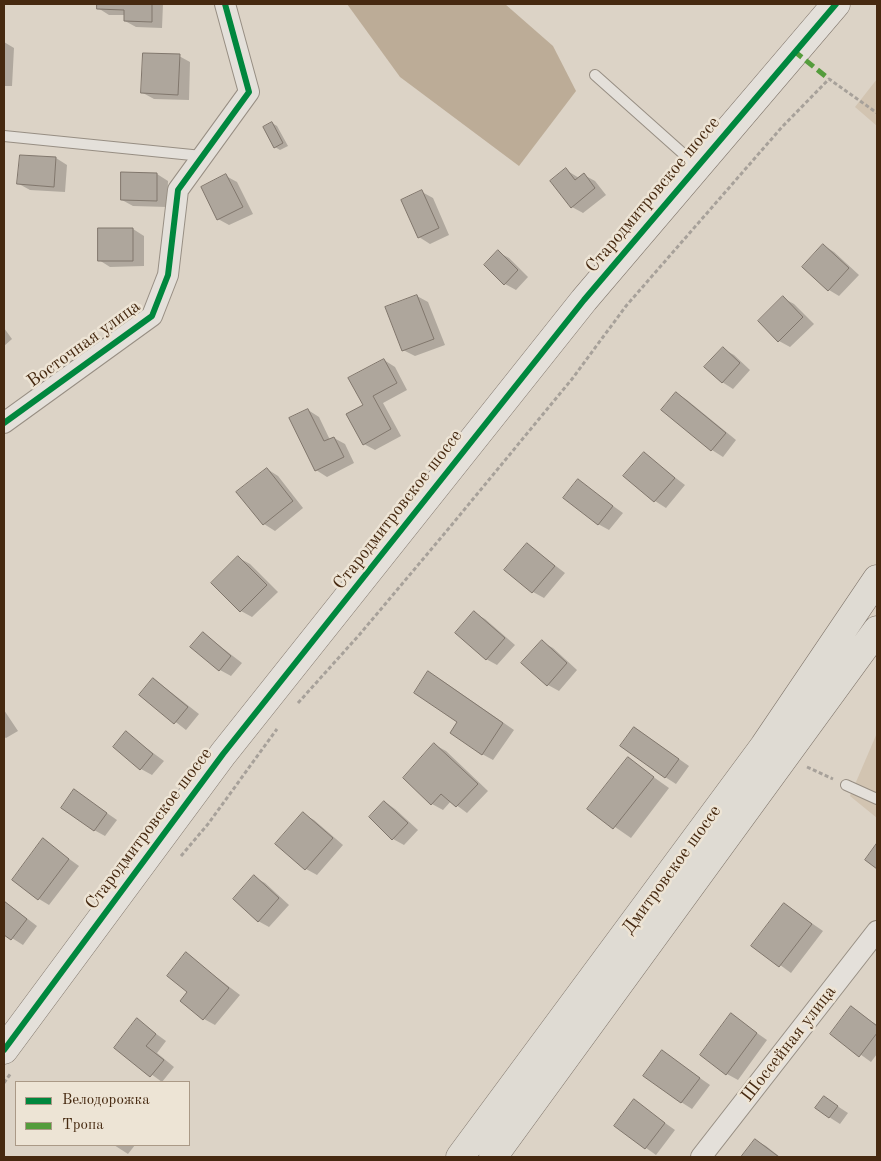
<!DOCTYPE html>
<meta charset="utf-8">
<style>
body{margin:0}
#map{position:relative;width:881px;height:1161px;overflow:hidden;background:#dcd3c6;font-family:"Old Standard TT",serif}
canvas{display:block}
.frame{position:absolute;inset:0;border:5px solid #462910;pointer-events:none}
.legend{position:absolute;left:15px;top:1081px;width:175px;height:65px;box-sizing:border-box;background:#ede4d5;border:1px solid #aa9986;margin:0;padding:6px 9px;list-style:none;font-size:15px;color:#462910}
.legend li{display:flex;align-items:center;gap:10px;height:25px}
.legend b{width:25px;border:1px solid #aa9986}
</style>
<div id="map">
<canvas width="881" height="1161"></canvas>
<div class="frame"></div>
<ul class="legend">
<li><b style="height:6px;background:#00873e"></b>Велодорожка</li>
<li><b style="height:6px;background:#549c3c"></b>Тропа</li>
</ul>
</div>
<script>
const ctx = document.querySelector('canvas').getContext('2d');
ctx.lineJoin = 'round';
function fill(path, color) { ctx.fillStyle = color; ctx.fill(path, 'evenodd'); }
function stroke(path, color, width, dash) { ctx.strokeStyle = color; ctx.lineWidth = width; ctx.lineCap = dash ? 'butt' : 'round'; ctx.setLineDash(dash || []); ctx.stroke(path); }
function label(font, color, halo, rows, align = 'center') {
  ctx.font = font + ' "Old Standard TT",serif'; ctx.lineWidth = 5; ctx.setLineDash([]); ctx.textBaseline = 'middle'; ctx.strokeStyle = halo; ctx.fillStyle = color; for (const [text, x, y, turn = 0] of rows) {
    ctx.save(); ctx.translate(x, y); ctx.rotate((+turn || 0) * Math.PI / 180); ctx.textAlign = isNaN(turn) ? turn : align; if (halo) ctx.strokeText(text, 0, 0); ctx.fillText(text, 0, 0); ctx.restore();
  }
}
const green = new Path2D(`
 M 877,79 L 877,126 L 855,107 Z
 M 877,733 L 877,818 L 850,796 Z`);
const water = new Path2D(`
 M 347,4 L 505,4 L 553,46 L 576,91 L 519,166 L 400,77 Z`);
const shadow = new Path2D(`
 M 98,4 L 163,4 L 162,28 L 136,27 L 125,21 L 125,15 L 109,15 L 98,8 Z
 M 4,42 L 14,48 L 12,86 L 4,86 Z
 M 179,56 L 190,62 L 189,100 L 154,99 L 143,93 Z
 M 272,123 L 277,126 L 288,146 L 280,150 L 275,147 Z
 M 56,158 L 67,165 L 65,192 L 30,190 L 19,184 Z
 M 566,170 L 579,178 L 584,175 L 595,181 L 606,195 L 583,213 L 572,207 Z
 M 157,174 L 168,181 L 167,207 L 133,206 L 122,200 Z
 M 226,176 L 237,182 L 253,214 L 229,225 L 218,219 Z
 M 422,192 L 433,198 L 449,235 L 430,244 L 419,237 Z
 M 133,229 L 144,236 L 144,266 L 110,267 L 99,260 Z
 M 823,245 L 834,252 L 859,275 L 839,296 L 829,290 Z
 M 498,252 L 509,258 L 528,277 L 516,290 L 505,284 Z
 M 417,296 L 428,302 L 445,345 L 415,356 L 403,350 Z
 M 783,298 L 794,304 L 814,324 L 790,347 L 779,341 Z
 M 4,328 L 12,339 L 4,346 Z
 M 723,349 L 734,355 L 750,370 L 733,389 L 722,382 Z
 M 384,360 L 395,367 L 407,390 L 383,403 L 401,436 L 375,450 L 364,444 L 364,405 Z
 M 676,393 L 687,400 L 736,440 L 723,457 L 712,450 L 663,409 Z
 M 308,410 L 319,417 L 330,440 L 334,438 L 345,444 L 354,463 L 327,477 L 316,470 Z
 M 644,454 L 685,485 L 666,508 L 655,501 Z
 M 267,469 L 278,476 L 303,508 L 275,531 L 264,524 Z
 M 578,481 L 623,513 L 609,530 L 598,524 Z
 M 527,544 L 565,573 L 544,598 L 533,592 Z
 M 239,558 L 250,564 L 278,592 L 252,617 L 241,611 L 213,583 Z
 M 474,613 L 485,619 L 515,645 L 497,665 L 486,659 Z
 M 203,633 L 242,663 L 231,676 L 220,670 Z
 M 542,642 L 553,648 L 577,670 L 559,691 L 548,685 Z
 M 154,679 L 199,714 L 186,730 L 141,695 Z
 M 440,679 L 514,730 L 493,760 L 482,754 L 459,722 Z
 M 4,710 L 18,731 L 6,738 L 4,737 Z
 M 635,728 L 689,766 L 676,784 L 665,777 Z
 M 126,733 L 164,761 L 152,775 L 141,769 Z
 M 435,745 L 446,751 L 488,791 L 467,813 L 451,801 L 443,810 L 432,804 Z
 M 628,759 L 669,788 L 631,838 L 589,809 Z
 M 75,791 L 117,820 L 105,836 L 94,830 Z
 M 385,802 L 395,809 L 418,830 L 404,845 L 393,839 Z
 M 303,814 L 314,820 L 343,845 L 317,875 L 306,869 Z
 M 43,840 L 79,866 L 49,905 L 39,899 Z
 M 254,877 L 265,883 L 289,905 L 269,927 L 258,921 Z
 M 4,901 L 37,926 L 23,945 L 4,933 Z
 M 784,904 L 823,931 L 791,973 L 753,945 Z
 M 186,954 L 240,995 L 215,1025 L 204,1019 L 189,992 Z
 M 852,1008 L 877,1025 L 877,1054 L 871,1062 L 832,1034 Z
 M 731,1015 L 767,1040 L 738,1080 L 727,1074 Z
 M 137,1020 L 166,1041 L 157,1053 L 174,1067 L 162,1082 L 115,1048 Z
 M 663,1052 L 710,1085 L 692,1109 L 681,1102 Z
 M 825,1098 L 848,1113 L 840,1124 L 829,1117 Z
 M 634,1101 L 675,1130 L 656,1155 L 615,1126 Z
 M 755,1140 L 766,1146 L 780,1157 L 742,1157 Z
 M 114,1145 L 135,1145 L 128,1154 Z`);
const building = new Path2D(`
 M 97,4 L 152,4 L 152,22 L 124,21 L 124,10 L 97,9 Z
 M 143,53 L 180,54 L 178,95 L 141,93 Z
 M 272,122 L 283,143 L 274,148 L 263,127 Z
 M 20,155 L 56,157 L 54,187 L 17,184 Z
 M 566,168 L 575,180 L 584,173 L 595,188 L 571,208 L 550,181 Z
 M 121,172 L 157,173 L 157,201 L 121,200 Z
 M 226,174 L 243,207 L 217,220 L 201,187 Z
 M 422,190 L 439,228 L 418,238 L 401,200 Z
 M 98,228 L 133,228 L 133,261 L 98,261 Z
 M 823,244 L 849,268 L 828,291 L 802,267 Z
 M 498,250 L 518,270 L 504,285 L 484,265 Z
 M 417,295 L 434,339 L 402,351 L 385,307 Z
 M 783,296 L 803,317 L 778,342 L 758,321 Z
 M 723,347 L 740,363 L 722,383 L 704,367 Z
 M 384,359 L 397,383 L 373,396 L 391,429 L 363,445 L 346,414 L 363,405 L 348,378 Z
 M 676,392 L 726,433 L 711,451 L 661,410 Z
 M 308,409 L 324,441 L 334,437 L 344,457 L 315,471 L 289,418 Z
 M 644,452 L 675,478 L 654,502 L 623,476 Z
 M 267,468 L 293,501 L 263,525 L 236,492 Z
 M 578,479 L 613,506 L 598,525 L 563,498 Z
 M 527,543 L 555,566 L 532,593 L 504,570 Z
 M 238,556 L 267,585 L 240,612 L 211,583 Z
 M 474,611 L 505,638 L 486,660 L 455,633 Z
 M 203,632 L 231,656 L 219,671 L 190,647 Z
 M 542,640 L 567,663 L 547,686 L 521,663 Z
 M 428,671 L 503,723 L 482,755 L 450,733 L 457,722 L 414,693 Z
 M 153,678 L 188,707 L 174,724 L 139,695 Z
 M 634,727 L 679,759 L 665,778 L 620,746 Z
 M 126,731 L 153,754 L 140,770 L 113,747 Z
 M 434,743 L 478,784 L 456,807 L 441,794 L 431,805 L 403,778 Z
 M 628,757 L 654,777 L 613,829 L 587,809 Z
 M 74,789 L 107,813 L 94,831 L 61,808 Z
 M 384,801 L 408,823 L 392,840 L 369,817 Z
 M 303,812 L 333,838 L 305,870 L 275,844 Z
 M 43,838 L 69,859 L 38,900 L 12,880 Z
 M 877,843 L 877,869 L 865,860 Z
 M 254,875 L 279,898 L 258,922 L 233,899 Z
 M 4,901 L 27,919 L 11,940 L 4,935 Z
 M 784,903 L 812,924 L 779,967 L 751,946 Z
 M 186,952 L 229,988 L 203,1020 L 180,1001 L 187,992 L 167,976 Z
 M 851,1006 L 877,1026 L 877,1033 L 859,1057 L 830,1034 Z
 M 731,1013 L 757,1033 L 726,1075 L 700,1055 Z
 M 137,1018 L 156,1034 L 146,1046 L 164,1060 L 150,1077 L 114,1048 Z
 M 662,1050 L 700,1078 L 681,1103 L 643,1076 Z
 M 824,1096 L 838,1106 L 829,1118 L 815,1108 Z
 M 634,1099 L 665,1123 L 645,1149 L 614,1126 Z
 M 755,1139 L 779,1157 L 741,1157 Z`);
const path = new Path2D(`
 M 298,703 L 360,634 L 450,527 L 572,379 L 626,306 L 782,127 L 829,79 L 877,113
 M 807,767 L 833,779
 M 181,856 L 208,824 L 277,729
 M 4,1083 L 11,1073`);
const lane = new Path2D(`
 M 595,75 L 697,166
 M 4,136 L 202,156
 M 846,785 L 877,799`);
const street = new Path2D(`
 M 4,423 L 152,316 L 168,275 L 178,190 L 249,92 L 225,4
 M 701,1157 L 877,931`);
const secondary = new Path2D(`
 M 4,1050 L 223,754 L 584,300 L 836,4`);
const highway = new Path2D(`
 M 460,1157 L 764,746 L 877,579
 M 493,1157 L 877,630`);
const quiet = new Path2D(`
 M 794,51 L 829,79`);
const cycleway = new Path2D(`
 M 4,423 L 152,316 L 168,275 L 178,190 L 249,92 L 225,4
 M 4,1050 L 223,754 L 584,300 L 836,4`);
const streetNames = [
 ["Стародмитровское шоссе",653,195,-50],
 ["Восточная улица",84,344,-36],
 ["Стародмитровское шоссе",398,510,-52],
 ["Стародмитровское шоссе",149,829,-53],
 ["Дмитровское шоссе",672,870,-54],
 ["Шоссейная улица",789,1044,-52]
];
fill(green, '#d2c4b1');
fill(water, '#bcac97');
fill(shadow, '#0003');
fill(building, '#aea69c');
stroke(building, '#80766c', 1);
stroke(lane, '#978e83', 12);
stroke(street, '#978e83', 22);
stroke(secondary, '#80766c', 29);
stroke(highway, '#80766c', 29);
stroke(path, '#a7a19a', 3, [4, 2.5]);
stroke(lane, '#e4e0da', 10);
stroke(street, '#e4e0da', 20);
stroke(secondary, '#e4e0da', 28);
stroke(highway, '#dfdbd3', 28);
stroke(quiet, '#549c3c', 5, [10, 5]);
stroke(cycleway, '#00873e', 6);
label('18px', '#462910', '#ede4d5', streetNames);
</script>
